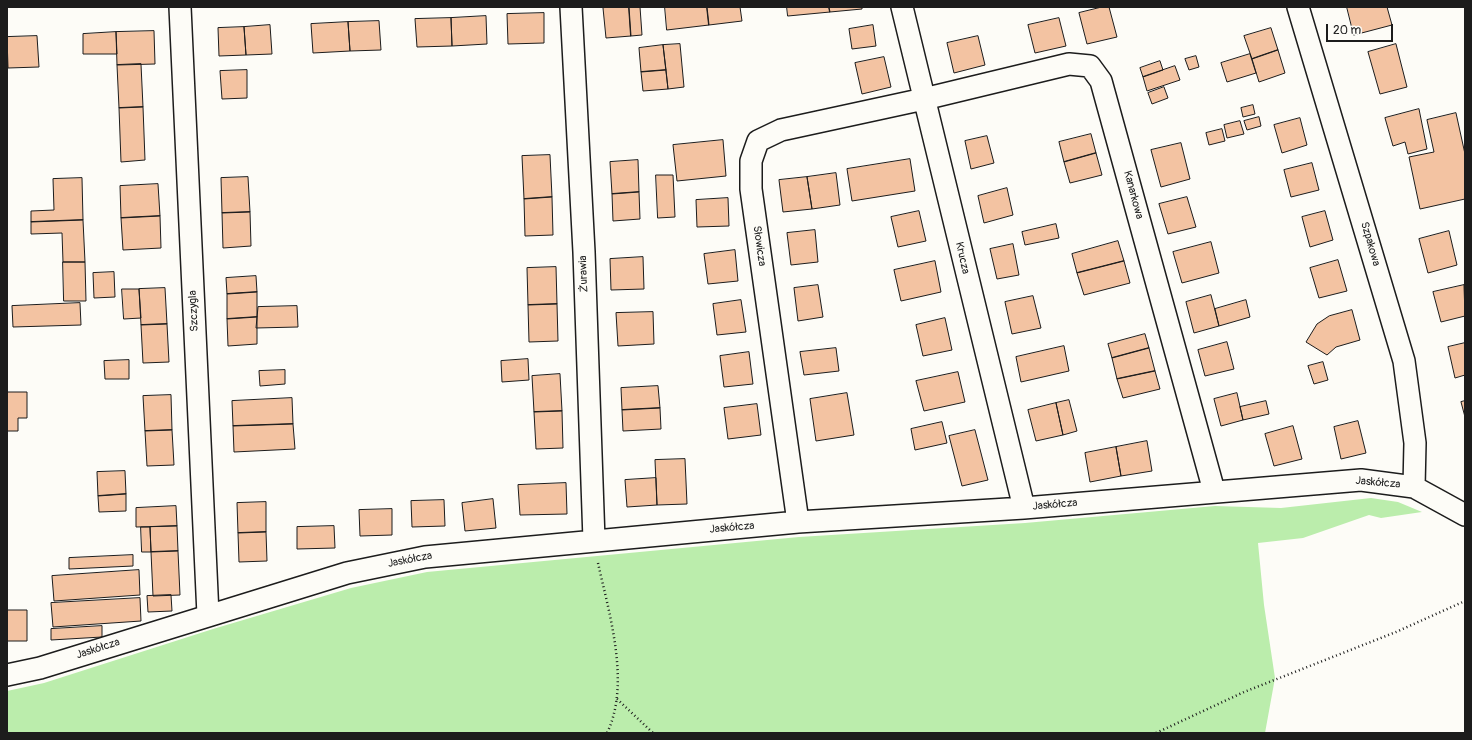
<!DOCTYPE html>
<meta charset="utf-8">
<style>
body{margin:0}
#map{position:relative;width:1472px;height:740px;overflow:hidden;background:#fdfcf7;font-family:Pangolin,sans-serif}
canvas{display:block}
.frame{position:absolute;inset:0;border:8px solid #1c1c1c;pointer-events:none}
.scale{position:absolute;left:1326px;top:24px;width:67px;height:18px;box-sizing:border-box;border:2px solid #1c1c1c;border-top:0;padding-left:5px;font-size:12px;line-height:14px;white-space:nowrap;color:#1c1c1c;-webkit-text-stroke:3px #fdfcf7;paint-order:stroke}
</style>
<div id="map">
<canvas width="1472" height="740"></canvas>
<div class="frame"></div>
<div class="scale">20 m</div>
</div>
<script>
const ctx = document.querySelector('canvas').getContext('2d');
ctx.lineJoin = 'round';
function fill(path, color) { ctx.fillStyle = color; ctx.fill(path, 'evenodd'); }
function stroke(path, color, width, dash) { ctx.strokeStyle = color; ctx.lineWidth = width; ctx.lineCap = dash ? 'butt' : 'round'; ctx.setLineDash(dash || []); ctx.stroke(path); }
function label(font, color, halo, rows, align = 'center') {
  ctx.font = font + ' Pangolin,sans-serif'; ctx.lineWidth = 3; ctx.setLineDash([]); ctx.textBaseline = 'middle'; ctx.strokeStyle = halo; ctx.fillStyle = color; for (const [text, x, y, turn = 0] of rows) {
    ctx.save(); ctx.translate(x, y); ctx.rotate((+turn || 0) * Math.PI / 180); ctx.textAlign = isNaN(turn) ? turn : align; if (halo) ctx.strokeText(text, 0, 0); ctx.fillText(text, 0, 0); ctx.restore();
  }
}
const green = new Path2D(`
 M 1371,498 L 1398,502 L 1422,512 L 1381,518 L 1369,515 L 1303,538 L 1258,543 L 1264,605 L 1275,678 L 1265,733 L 7,733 L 7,691 L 44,683 L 213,629 L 351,588 L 427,572 L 799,537 L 1025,523 L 1215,506 L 1281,508 Z`);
const building = new Path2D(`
 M 629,7 L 631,36 L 606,38 L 603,8 Z
 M 629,7 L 640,7 L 642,35 L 631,36 Z
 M 665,7 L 707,7 L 709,25 L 667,30 Z
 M 707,7 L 740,7 L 742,21 L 709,25 Z
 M 787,7 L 829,7 L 830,12 L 788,16 Z
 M 829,7 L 862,7 L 862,9 L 830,12 Z
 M 1102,7 L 1109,7 L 1117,37 L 1087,44 L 1079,13 Z
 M 1347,7 L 1387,7 L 1392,25 L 1354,35 Z
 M 544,13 L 544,43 L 508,44 L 507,14 Z
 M 486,16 L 487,44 L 452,46 L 451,18 Z
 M 451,18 L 452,46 L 417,47 L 415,19 Z
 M 1059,18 L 1066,46 L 1035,53 L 1028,25 Z
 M 379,21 L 381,50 L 350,51 L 348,22 Z
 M 348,22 L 350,51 L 313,53 L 311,24 Z
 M 270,25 L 272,54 L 246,55 L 244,27 Z
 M 873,25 L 876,46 L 852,49 L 849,29 Z
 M 244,27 L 246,55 L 219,56 L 218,28 Z
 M 1271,28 L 1278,50 L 1252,59 L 1244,36 Z
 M 154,31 L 155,64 L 117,65 L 116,32 Z
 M 116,32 L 117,54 L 83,54 L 83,34 Z
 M 37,36 L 39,67 L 8,68 L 7,37 Z
 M 978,36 L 985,65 L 954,73 L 947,43 Z
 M 680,44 L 684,87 L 668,89 L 663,45 Z
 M 1396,44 L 1407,87 L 1380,94 L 1368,52 Z
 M 663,45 L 666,70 L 641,72 L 639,48 Z
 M 1278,50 L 1285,73 L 1259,82 L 1252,59 Z
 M 1250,54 L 1256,73 L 1227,82 L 1221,63 Z
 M 1196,56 L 1199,67 L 1189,70 L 1185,59 Z
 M 884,57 L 891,87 L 862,94 L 855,63 Z
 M 1160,61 L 1163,70 L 1143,77 L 1140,68 Z
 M 141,64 L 143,107 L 119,108 L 117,65 Z
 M 1175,66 L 1180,80 L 1147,91 L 1143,77 Z
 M 247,70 L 247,98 L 222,99 L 220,71 Z
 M 666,70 L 668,89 L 643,91 L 641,72 Z
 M 1164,87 L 1168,98 L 1152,104 L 1148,93 Z
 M 1253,105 L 1255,114 L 1243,117 L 1241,108 Z
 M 143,107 L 145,160 L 121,162 L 119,108 Z
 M 1419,109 L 1427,149 L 1408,154 L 1405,142 L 1393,146 L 1385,118 Z
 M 1456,113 L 1465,154 L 1465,199 L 1420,209 L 1409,157 L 1434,152 L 1427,120 Z
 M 1259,117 L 1261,126 L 1247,130 L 1244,121 Z
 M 1300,118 L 1307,145 L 1282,153 L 1274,125 Z
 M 1240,121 L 1244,134 L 1227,138 L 1224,125 Z
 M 1222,129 L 1225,141 L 1209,145 L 1206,133 Z
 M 1091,134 L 1096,153 L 1064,162 L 1059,142 Z
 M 987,136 L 994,163 L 971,169 L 965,141 Z
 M 723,140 L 726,176 L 677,181 L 673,145 Z
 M 1181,143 L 1190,179 L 1161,187 L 1151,150 Z
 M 1096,153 L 1102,175 L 1070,183 L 1064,162 Z
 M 550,155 L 552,197 L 524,199 L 522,156 Z
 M 910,159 L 915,191 L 852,201 L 847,169 Z
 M 638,160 L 639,192 L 612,194 L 610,162 Z
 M 1312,163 L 1319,190 L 1291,197 L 1284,170 Z
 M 836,173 L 840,205 L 812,209 L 807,177 Z
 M 656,175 L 673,175 L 675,217 L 658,218 Z
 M 248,177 L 250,212 L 222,213 L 221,178 Z
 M 807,177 L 812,209 L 783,212 L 779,180 Z
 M 82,178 L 83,220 L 31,222 L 31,211 L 54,210 L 53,179 Z
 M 158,184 L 160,216 L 121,218 L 120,186 Z
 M 1007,188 L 1013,215 L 984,223 L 978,196 Z
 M 639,192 L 640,219 L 613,221 L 612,194 Z
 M 552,197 L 553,235 L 525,236 L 524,199 Z
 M 1187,197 L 1196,227 L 1168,234 L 1159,204 Z
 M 728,198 L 729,226 L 697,227 L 696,200 Z
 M 919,211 L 926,241 L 898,247 L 891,217 Z
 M 1325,211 L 1333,240 L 1310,247 L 1302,217 Z
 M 250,212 L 251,246 L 223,248 L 222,213 Z
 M 160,216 L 161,248 L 123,250 L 121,218 Z
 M 83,220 L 85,262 L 63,262 L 62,233 L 31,234 L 31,222 Z
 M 1056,224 L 1059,238 L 1025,245 L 1022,232 Z
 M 815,230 L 818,262 L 791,265 L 787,233 Z
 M 1449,231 L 1457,265 L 1428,273 L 1419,239 Z
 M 1118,241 L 1124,261 L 1077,273 L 1072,254 Z
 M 1211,242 L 1219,273 L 1182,283 L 1173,252 Z
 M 1013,244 L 1019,275 L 997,279 L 990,249 Z
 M 735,250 L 738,281 L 708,284 L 704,254 Z
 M 643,257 L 644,289 L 611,290 L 610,259 Z
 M 1338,260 L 1347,291 L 1319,298 L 1310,268 Z
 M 935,261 L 941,292 L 901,301 L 894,270 Z
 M 1124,261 L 1130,283 L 1084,295 L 1077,273 Z
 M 63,262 L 85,262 L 86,301 L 64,301 Z
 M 556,267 L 557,304 L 528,305 L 527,268 Z
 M 114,272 L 115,297 L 94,298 L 93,273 Z
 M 256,276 L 257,292 L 227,294 L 226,278 Z
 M 818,285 L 823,317 L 798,321 L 794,288 Z
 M 1464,285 L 1465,316 L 1441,322 L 1433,292 Z
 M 165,288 L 167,324 L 141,325 L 139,289 Z
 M 122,289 L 139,289 L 141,318 L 124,319 Z
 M 257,292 L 257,317 L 227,319 L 227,294 Z
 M 1211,295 L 1219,326 L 1194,333 L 1186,302 Z
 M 1033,296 L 1041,328 L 1012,334 L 1005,302 Z
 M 741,300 L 746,332 L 717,335 L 713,304 Z
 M 1246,300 L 1250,317 L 1219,326 L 1215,309 Z
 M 80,303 L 81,325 L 13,327 L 12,306 Z
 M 557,304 L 558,341 L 529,342 L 528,305 Z
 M 297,306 L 298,327 L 256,328 L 258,307 Z
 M 1352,310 L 1360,340 L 1336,347 L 1327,355 L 1306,342 L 1317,324 L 1329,316 Z
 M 653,312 L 654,344 L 618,346 L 616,313 Z
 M 257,317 L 257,344 L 228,346 L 227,319 Z
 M 945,318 L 952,350 L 923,356 L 916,325 Z
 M 167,324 L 169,362 L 143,363 L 141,325 Z
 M 1145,334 L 1149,348 L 1112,358 L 1108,344 Z
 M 1227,342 L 1234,369 L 1205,376 L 1198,350 Z
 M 1465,343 L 1465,375 L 1455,378 L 1448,347 Z
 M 1064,346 L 1069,371 L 1021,382 L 1016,357 Z
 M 836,348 L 839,371 L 804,375 L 800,352 Z
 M 1149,348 L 1155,371 L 1117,379 L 1112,358 Z
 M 749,352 L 753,384 L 724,387 L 720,356 Z
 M 528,359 L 529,380 L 502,382 L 501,361 Z
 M 129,360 L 129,379 L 105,379 L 104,361 Z
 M 1323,362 L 1328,380 L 1314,384 L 1308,366 Z
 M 285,370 L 285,384 L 260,386 L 259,371 Z
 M 1155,371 L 1160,389 L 1123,398 L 1117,379 Z
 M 958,372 L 965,402 L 924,411 L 916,381 Z
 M 560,374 L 562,411 L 534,412 L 532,376 Z
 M 658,386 L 660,408 L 622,410 L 621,388 Z
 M 7,392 L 27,392 L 27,418 L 18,418 L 18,431 L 7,431 Z
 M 847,393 L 854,435 L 816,441 L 810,399 Z
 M 1237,393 L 1243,420 L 1221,426 L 1214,399 Z
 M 171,395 L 172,430 L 145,431 L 143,396 Z
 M 292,398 L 293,424 L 233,426 L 232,401 Z
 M 1069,400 L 1077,431 L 1063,435 L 1056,403 Z
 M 1266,401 L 1269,414 L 1243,420 L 1240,407 Z
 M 1465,401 L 1465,417 L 1461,402 Z
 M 1056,403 L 1063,435 L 1036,441 L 1028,410 Z
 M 757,404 L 761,435 L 728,439 L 724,408 Z
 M 660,408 L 661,429 L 623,431 L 622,410 Z
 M 562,411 L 563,448 L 536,449 L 534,412 Z
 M 1358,421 L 1366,453 L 1341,459 L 1334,427 Z
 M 942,422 L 947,443 L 915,450 L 911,429 Z
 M 293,424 L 295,449 L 234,452 L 233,426 Z
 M 1293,426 L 1302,459 L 1274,466 L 1265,434 Z
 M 172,430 L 174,465 L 147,466 L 145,431 Z
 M 975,430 L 988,480 L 962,486 L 949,436 Z
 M 1147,441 L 1152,471 L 1121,476 L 1116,447 Z
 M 1116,447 L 1121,476 L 1090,482 L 1085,453 Z
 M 685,459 L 687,504 L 657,505 L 655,460 Z
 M 125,471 L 126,494 L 98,496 L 97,472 Z
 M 656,478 L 657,505 L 627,507 L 625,480 Z
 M 566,483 L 567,514 L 520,515 L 518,485 Z
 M 126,494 L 126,511 L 99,512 L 98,496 Z
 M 493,499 L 496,528 L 465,531 L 462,503 Z
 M 444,500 L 445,526 L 412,527 L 411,501 Z
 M 266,502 L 266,532 L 238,533 L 237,503 Z
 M 176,506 L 177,526 L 136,527 L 136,508 Z
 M 392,509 L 392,535 L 360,536 L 359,510 Z
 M 177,526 L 178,551 L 151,552 L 150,527 Z
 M 334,526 L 335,548 L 297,549 L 297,527 Z
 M 141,527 L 150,527 L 151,552 L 142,552 Z
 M 266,532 L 267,561 L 239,562 L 238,533 Z
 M 178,551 L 180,595 L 153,596 L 151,552 Z
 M 133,555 L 133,566 L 69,569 L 69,558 Z
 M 139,570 L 140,595 L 54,601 L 52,576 Z
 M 171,595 L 172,611 L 148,612 L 147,596 Z
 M 140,598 L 141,621 L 53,627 L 51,603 Z
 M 7,610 L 27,610 L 27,641 L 7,641 Z
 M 102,626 L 102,637 L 51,640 L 51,629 Z`);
const path = new Path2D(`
 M 598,563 C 609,613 631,684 607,733
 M 617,699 L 653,733
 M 1156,733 L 1244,692 L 1396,632 L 1465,601`);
const street = new Path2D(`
 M 180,7 L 208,615
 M 571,7 L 584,252 L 594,540
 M 902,7 L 1024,508
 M 1298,7 L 1404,361 L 1415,443 L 1414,487
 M 798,522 L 751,189 L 751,161 L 758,141 L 781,130 L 924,99 L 1069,64 L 1090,66 L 1101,81 L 1214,491
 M 7,675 L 40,668 L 347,573 L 425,557 L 798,522 L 1024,508 L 1361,480 L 1414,487 L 1465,515`);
const streetNames = [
 ["Kanarkowa",1133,195,75],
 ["Szpakowa",1370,244,74],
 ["Słowicza",759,246,82],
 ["Krucza",962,258,77],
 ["Żurawia",584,274,-92],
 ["Szczygla",194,311,-93],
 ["Jaskółcza",1378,483,5],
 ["Jaskółcza",1055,505,-5],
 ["Jaskółcza",732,528,-5],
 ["Jaskółcza",410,560,-11],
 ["Jaskółcza",98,649,-18]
];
fill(green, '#bbedac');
fill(building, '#f3c3a2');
stroke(building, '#1c1c1c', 1);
stroke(street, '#1c1c1c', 24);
stroke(path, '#1c1c1c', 2.5, [1, 3]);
stroke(street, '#fdfcf7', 21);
label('11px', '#1c1c1c', '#fdfcf7', streetNames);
</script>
